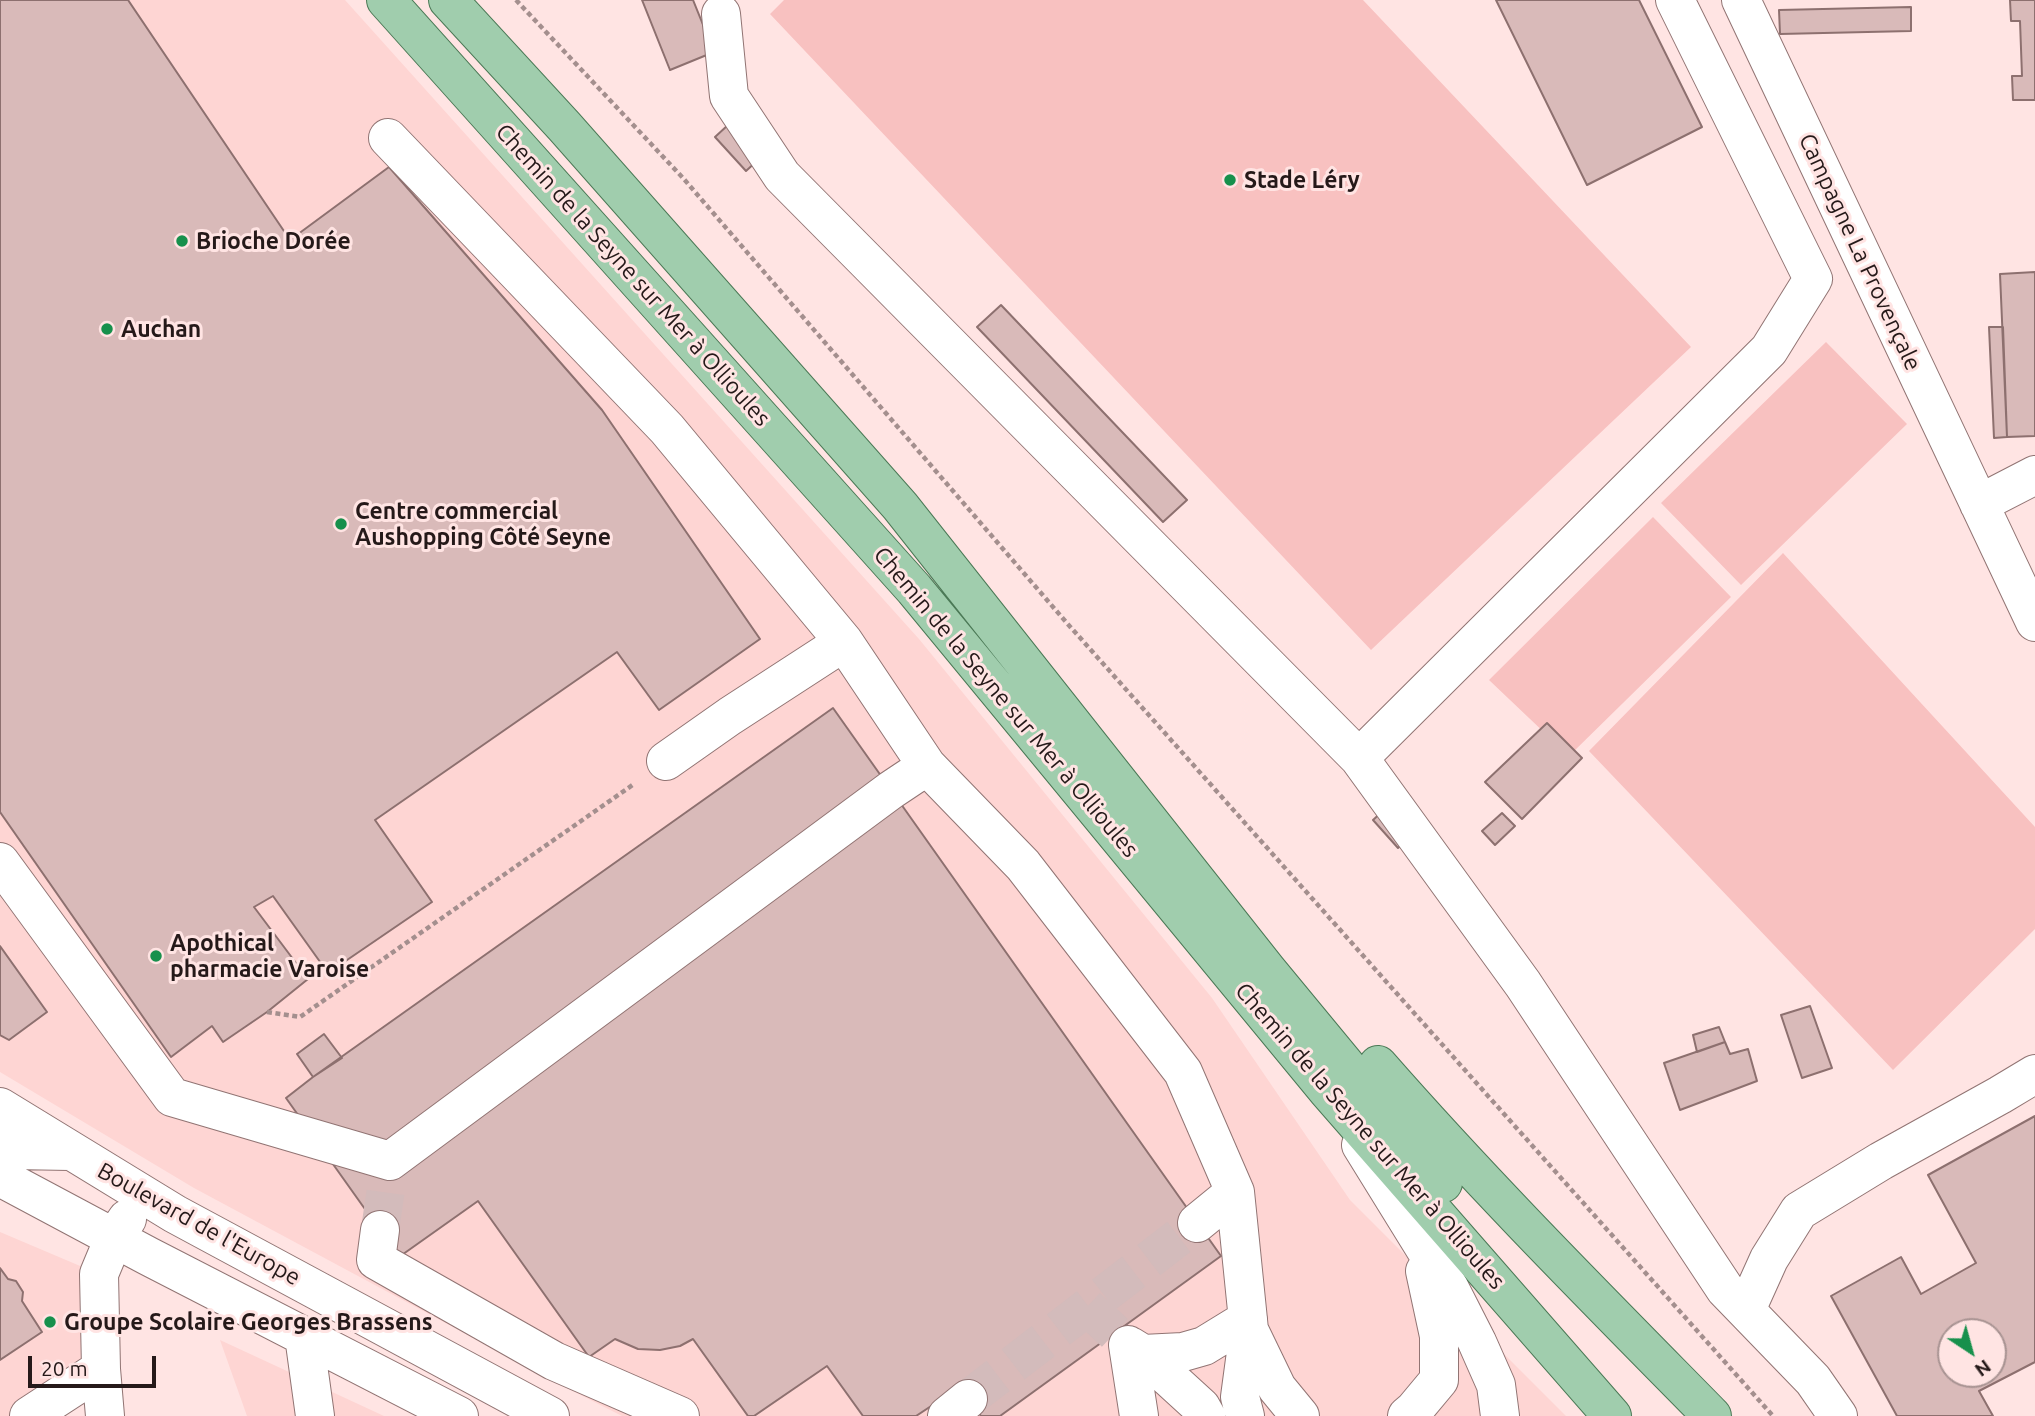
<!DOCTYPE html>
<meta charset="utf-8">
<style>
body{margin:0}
#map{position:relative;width:2035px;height:1416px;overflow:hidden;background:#ffe4e3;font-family:Ubuntu,sans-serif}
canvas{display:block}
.north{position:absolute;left:1937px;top:1318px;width:70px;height:70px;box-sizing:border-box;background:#ffe4e3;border:2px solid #a89392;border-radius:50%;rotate:144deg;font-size:19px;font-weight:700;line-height:28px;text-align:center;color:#251919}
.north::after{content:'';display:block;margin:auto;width:24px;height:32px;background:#17904c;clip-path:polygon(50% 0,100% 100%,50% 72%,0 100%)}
.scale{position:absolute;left:28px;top:1356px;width:128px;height:32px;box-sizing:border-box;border:4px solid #251919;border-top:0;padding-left:9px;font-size:21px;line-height:24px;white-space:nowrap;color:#251919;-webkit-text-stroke:5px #ffe4e3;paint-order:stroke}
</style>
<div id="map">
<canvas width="2035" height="1416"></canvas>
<div class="north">N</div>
<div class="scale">20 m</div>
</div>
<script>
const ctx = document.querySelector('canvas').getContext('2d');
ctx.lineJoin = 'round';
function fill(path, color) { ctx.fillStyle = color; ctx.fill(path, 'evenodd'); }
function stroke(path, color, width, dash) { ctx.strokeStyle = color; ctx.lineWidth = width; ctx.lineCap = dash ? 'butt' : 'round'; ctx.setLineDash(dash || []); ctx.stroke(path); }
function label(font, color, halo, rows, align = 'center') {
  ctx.font = font + ' Ubuntu,sans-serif'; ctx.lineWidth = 6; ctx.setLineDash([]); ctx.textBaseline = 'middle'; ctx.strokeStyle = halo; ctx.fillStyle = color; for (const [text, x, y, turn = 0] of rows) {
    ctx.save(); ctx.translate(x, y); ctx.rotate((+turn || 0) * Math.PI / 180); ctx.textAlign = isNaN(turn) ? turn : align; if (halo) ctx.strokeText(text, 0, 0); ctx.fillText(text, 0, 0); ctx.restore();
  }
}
const built = new Path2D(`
 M 0,0 L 345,0 L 919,639 L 1212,998 L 1350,1200 L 1566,1416 L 622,1416 L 563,1386 L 194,1188 L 0,1072 Z
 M 0,1232 L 99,1274 L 101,1369 L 29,1416 L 0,1416 Z
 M 220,1340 L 384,1416 L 247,1416 Z`);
const green = new Path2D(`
 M 784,0 L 1363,0 L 1691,347 L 1371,650 L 770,14 Z
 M 1826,342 L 1907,424 L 1741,585 L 1661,503 Z
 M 1653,517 L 1731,597 L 1569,756 L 1489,680 Z
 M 1783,553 L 2035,827 L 2035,929 L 1893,1070 L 1589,751 Z`);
const building = new Path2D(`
 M 0,0 L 128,0 L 290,240 L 389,167 L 602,410 L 760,639 L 659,710 L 617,652 L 375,820 L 432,902 L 328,973 L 273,896 L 254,907 L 308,979 L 267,1012 L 223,1042 L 212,1026 L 171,1057 L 0,812 Z
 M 642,0 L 693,0 L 714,52 L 670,70 Z
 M 1496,0 L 1639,0 L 1702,127 L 1587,185 Z
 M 2010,0 L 2035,0 L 2035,100 L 2013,100 L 2012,76 L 2022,76 L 2020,21 L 2011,21 Z
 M 1911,7 L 1911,31 L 1780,34 L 1779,10 Z
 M 728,125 L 759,159 L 746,171 L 715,137 Z
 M 2035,272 L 2035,436 L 2007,437 L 2000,274 Z
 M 1001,305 L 1187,500 L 1163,522 L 977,327 Z
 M 1989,327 L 2003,327 L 2007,437 L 1994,438 Z
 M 833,708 L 1221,1256 L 1000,1416 L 981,1416 L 960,1387 L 916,1416 L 863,1416 L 827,1366 L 754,1416 L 748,1416 L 693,1339 L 680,1346 L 660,1350 L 638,1349 L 615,1339 L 589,1357 L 478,1201 L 399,1257 L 286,1098 L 313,1077 Z
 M 1547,723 L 1582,758 L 1522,819 L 1485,782 Z
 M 1385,809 L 1411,835 L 1398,848 L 1373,820 Z
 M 1502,813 L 1515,826 L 1495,845 L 1482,831 Z
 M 0,946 L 47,1012 L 9,1040 L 0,1035 Z
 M 1810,1006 L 1832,1068 L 1802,1078 L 1781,1015 Z
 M 1719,1027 L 1725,1042 L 1697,1052 L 1693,1035 Z
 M 324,1034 L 342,1058 L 313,1077 L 297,1054 Z
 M 1725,1042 L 1730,1054 L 1748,1049 L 1757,1081 L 1680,1110 L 1664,1063 Z
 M 2035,1116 L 2035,1362 L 1979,1391 L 1993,1416 L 1897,1416 L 1831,1296 L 1901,1257 L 1921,1294 L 1976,1263 L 1928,1175 ZM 1951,1332 L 1993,1332 L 1993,1374 L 1951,1374 Z
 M 0,1268 L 8,1279 L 16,1281 L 23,1292 L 22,1301 L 42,1332 L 0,1360 Z`);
const minorTunnel = new Path2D(`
 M 380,1230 L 390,1161
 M 1087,1307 L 1128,1345
 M 968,1399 L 1197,1223`);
const path = new Path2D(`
 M 516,0 L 683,178 L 1066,622 L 1773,1416
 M 267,1012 L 300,1017 L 634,784`);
const minor = new Path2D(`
 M 1675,0 L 1813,279 L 1769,350 L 1359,758 L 1523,984 L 1725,1289 L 1813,1380 L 1838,1416
 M 1741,0 L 2035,622
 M 721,14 L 729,96 L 782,176 L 1359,758
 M 388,138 L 667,429 L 844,642
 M 1979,504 L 2035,475
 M 666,761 L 730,716 L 844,642 L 927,766 L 1023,865 L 1183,1072 L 1235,1192 L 1249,1330 L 1240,1397 L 1245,1416
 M 0,862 L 172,1097 L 390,1161 L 891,790 L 927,766
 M 0,1107 L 175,1214 L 550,1416
 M 0,1143 L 14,1150 L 70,1151
 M 1361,1145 L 1450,1289 L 1477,1342 L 1496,1385 L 1500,1416
 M 0,1177 L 148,1256 L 459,1416
 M 1197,1223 L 1235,1192
 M 380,1230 L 376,1260 L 554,1361 L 680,1416
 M 1746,1310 L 1769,1259 L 1799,1211 L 1881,1161 L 2000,1095 L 2035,1074
 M 1249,1330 L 1277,1388 L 1300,1416
 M 304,1336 L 315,1416
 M 1128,1345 L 1139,1416
 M 1130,1346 L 1143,1354 L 1201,1407 L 1206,1416
 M 1143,1354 L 1183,1352 L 1204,1346 L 1248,1319
 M 29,1416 L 101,1369
 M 105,1416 L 101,1369 L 99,1274 L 114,1238 L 127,1219
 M 947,1416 L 968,1399
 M 1407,1416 L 1414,1410 L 1439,1380 L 1439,1336 L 1425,1271`);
const major = new Path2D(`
 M 386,0 L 914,589 L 1327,1090 L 1612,1416
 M 448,0 L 564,126 L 900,506 L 1267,970 L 1443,1183
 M 1378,1065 C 1485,1187 1599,1301 1712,1416`);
const markers = [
 [1230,180,7,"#17904c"],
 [182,241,7,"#17904c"],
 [107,329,7,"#17904c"],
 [341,524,7,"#17904c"],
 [156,956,7,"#17904c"],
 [50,1322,7,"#17904c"]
];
const poiNames = [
 ["Stade Léry",1244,180],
 ["Brioche Dorée",196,241],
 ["Auchan",121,329],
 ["Centre commercial",355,511],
 ["Aushopping Côté Seyne",355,537],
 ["Apothical",170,943],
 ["pharmacie Varoise",170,969],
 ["Groupe Scolaire Georges Brassens",64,1322]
];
const streetNames = [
 ["Campagne La Provençale",1860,252,65],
 ["Chemin de la Seyne sur Mer à Ollioules",633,275,48],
 ["Chemin de la Seyne sur Mer à Ollioules",1006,702,50],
 ["Chemin de la Seyne sur Mer à Ollioules",1370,1136,49],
 ["Boulevard de l'Europe",199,1224,29]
];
fill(built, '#fed5d3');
fill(green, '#f8c1c0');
fill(building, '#d9bab9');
stroke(building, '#8d706f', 2);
stroke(minorTunnel, '#d3bbbb', 38, [38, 19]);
stroke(minor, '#917473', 40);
stroke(major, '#4b7956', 40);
stroke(path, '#a48f8e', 4.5, [5, 3.5]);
stroke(minor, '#fff', 38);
stroke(major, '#a0cdad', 38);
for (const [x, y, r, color] of markers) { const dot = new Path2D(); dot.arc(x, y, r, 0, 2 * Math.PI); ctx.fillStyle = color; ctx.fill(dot); stroke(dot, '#ffe4e3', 2.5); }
label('bold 23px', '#251919', '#ffe4e3', poiNames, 'left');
label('23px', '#251919', '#ffe4e3', streetNames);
</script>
